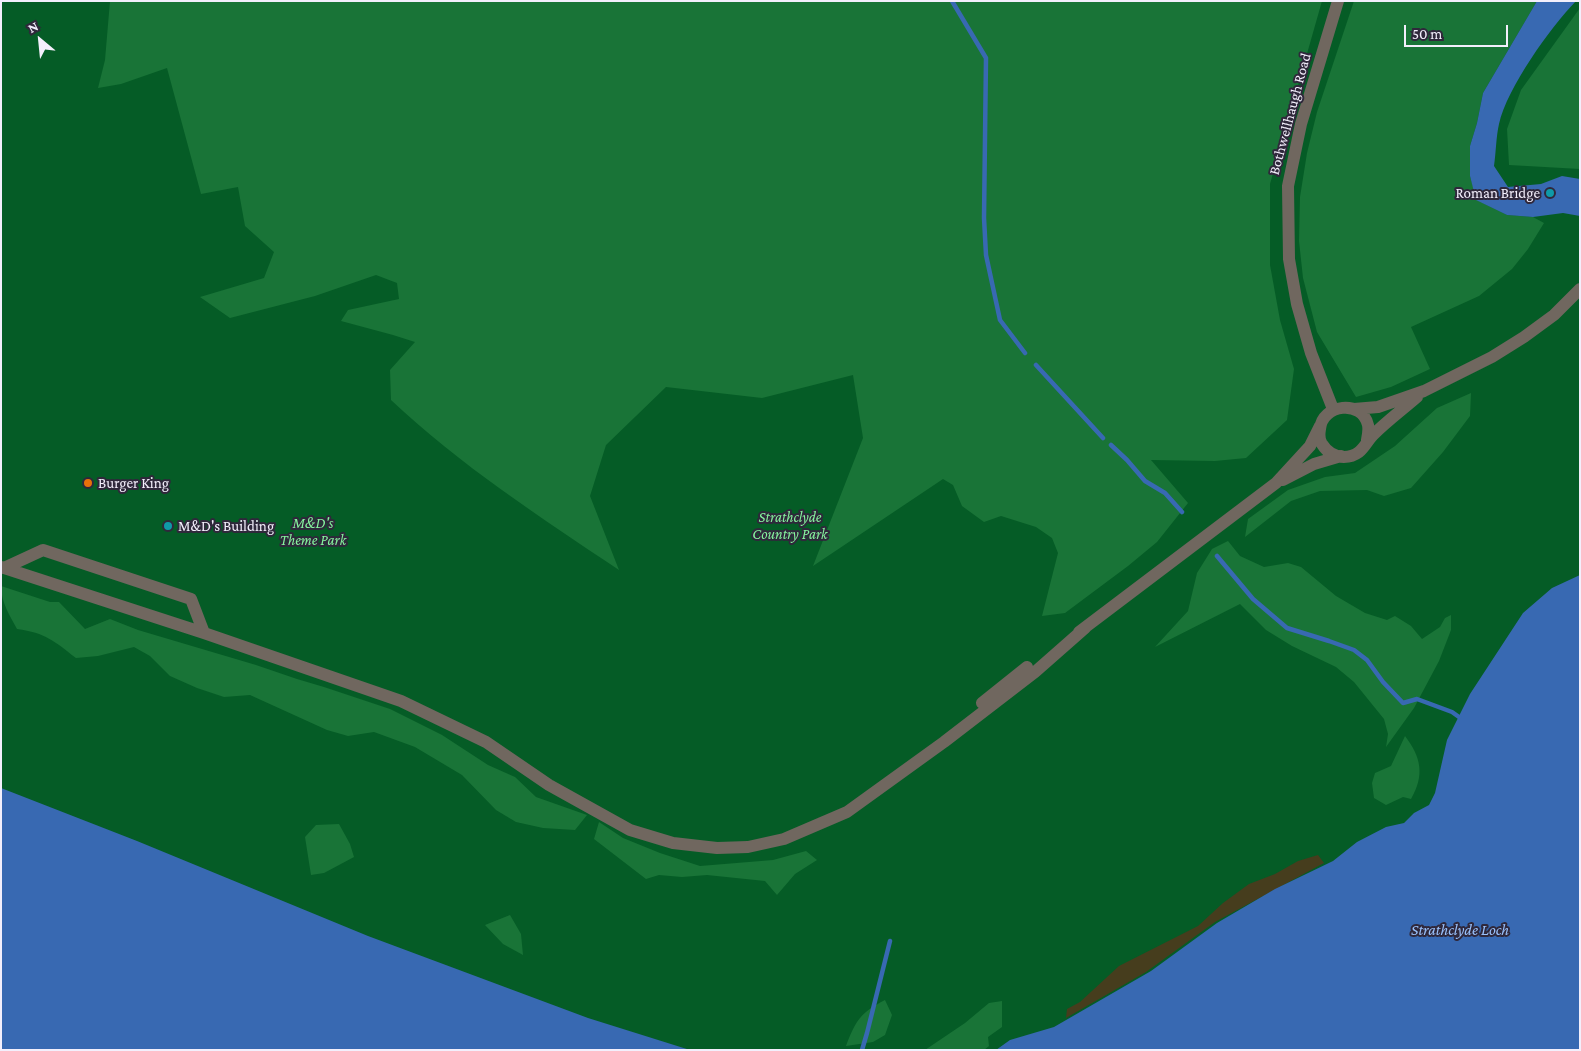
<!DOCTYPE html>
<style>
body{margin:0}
#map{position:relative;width:1581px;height:1051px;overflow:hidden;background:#393246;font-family:"Crimson Pro",serif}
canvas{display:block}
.frame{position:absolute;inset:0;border:2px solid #f3effc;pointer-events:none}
.north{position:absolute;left:15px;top:15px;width:50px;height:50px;-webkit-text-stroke:4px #2f283b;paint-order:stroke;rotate:332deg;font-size:14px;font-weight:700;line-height:20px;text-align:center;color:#f3effc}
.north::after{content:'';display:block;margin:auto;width:18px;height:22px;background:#f3effc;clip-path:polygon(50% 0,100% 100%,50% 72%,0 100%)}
.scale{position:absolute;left:1404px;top:25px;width:104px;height:22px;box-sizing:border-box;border:2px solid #f3effc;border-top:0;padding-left:6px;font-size:15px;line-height:18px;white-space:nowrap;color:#f3effc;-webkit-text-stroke:4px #2f283b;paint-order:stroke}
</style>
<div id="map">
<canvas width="1581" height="1051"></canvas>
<div class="frame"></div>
<div class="north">N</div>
<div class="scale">50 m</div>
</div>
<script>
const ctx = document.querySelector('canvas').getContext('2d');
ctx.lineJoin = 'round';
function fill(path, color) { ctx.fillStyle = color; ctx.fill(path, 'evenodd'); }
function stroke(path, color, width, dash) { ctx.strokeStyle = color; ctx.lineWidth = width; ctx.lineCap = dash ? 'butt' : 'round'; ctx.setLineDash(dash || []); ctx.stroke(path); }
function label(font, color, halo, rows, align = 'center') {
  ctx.font = font + ' "Crimson Pro",serif'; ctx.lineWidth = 4; ctx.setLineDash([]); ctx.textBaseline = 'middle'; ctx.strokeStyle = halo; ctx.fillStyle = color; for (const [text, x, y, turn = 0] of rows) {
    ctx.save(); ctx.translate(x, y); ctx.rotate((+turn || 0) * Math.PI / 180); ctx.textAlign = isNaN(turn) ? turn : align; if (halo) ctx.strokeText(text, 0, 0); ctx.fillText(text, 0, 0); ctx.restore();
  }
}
const green = new Path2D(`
 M 1,1 L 1580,1 L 1580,1050 L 1,1050 Z`);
const forest = new Path2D(`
 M 110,1 L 1322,1 L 1270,184 L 1270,265 L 1280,320 L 1294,369 L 1287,420 L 1246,458 L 1215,461 L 1151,460 L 1188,503 L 1157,542 L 1128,566 L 1065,613 L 1042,616 L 1058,553 L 1052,538 L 1036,527 L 1001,516 L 984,522 L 962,506 L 953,485 L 943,479 L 813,566 L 863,438 L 853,375 L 762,398 L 666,387 L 606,445 L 590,496 L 619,570 C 540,517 460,465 391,400 L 390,370 L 415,342 L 393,335 L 341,321 L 348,310 L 399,299 L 397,283 L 376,275 L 315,296 L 230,318 L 200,297 L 264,278 L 274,252 L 245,226 L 238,187 L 201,194 L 167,68 L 121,84 L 98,88 L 105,60 Z
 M 1354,1 L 1537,1 L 1483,93 L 1477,123 L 1470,146 L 1470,176 L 1477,200 L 1507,215 L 1533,217 L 1544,223 L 1528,249 L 1512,269 L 1479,296 L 1411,327 L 1430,369 L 1391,387 L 1356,397 L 1317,332 L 1303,278 L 1299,241 L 1300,197 L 1307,153 L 1317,112 Z
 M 1580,8 L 1580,169 L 1509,165 L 1507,129 L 1521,90 Z
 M 1471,393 L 1470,416 L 1443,452 L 1411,488 L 1384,496 L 1367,490 L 1320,491 L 1291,501 L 1245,537 L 1248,519 L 1288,490 L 1325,477 L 1355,473 L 1395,446 L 1437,408 Z
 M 1228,541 L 1240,556 L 1264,567 L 1288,563 L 1301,567 L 1336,596 L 1365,613 L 1387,620 L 1395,616 L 1411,626 L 1422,639 L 1440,627 L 1445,618 L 1451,615 L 1451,630 L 1439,661 L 1414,708 L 1386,747 L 1388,734 L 1384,719 L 1354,682 L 1336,667 L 1292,646 L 1266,630 L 1240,604 L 1155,647 L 1188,611 L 1197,573 L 1212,549 Z
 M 1,586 L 50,602 L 59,602 L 85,629 L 110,619 L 138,630 L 256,665 L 297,679 L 324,687 L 390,709 L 442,735 L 488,765 L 515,777 L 536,797 L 587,815 L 575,830 L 543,828 L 516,822 L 496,810 L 462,775 L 415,747 L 374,732 L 348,736 L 327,730 L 250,695 L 224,697 L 197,688 L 170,676 L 150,656 L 134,647 L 98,656 L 76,658 C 54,641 46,633 17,629 C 10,616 1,602 1,586 Z
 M 1405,736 C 1421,757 1425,775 1411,799 L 1403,797 L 1386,805 L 1374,798 L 1372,783 L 1375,773 L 1391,766 Z
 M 599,822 L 623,838 L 660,853 L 700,866 L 773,860 L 806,851 L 817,860 L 795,874 L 777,895 L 765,881 L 707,875 L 682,877 L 659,875 L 646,879 L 594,839 Z
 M 339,824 L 350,844 L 354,857 L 324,873 L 311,875 L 305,837 L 316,825 Z
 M 510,915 L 521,934 L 523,955 L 503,944 L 485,925 Z
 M 885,1000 L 892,1015 L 885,1035 L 873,1042 L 846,1046 C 856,1020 860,1013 885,1000 Z
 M 1002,1001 L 1002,1027 L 988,1037 L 989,1046 L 984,1050 L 925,1050 L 965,1023 L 989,1003 Z`);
const sand = new Path2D(`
 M 1318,855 L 1324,863 L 1215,922 L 1146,972 L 1066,1018 L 1067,1009 L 1080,1002 L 1119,966 L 1198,926 L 1223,903 L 1249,884 L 1275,874 L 1298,861 Z`);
const water = new Path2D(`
 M 1537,1 L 1576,1 C 1550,28 1507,88 1499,124 C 1496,137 1496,153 1494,166 L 1508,187 L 1541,184 L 1562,176 L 1580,179 L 1580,216 L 1563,213 L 1533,217 L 1507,215 L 1476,200 L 1470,176 L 1470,146 L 1477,123 L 1483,93 Z
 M 1580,575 L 1580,1050 L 996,1050 L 1010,1040 L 1054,1027 L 1151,971 L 1217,923 L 1275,889 L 1333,861 L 1357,842 L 1386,827 L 1404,823 L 1414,813 L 1429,805 L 1435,793 L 1447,740 L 1470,694 L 1523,613 L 1552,588 Z
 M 1,788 L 137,841 L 368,936 L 588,1018 L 690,1050 L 1,1050 Z`);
const stream = new Path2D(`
 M 952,1 L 986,58 L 984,218 L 986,255 L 1000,320 L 1025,353
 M 1036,365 L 1103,438
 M 1111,445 L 1127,460 L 1145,481 L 1165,493 L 1182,512
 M 1217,556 L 1253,599 L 1287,628 L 1329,641 L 1354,650 L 1367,660 L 1383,682 L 1403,703 L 1417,699 L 1452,712 L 1459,717
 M 862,1050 L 867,1033 L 890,941`);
const minor = new Path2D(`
 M 1333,409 L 1311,353 L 1297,304 L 1289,259 L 1288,186 L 1301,124 L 1338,1
 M 1354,409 L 1378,407 L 1424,391 L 1492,357 L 1524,337 L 1554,315 L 1580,289
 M 1367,440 C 1368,435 1369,430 1368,425 C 1362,399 1322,404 1320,429 C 1319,435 1319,440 1322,444 C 1327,452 1335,457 1344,457 C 1349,457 1355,455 1359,452 C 1365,447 1368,440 1373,435 C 1387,421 1402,410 1417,397
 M 1283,480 L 1314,464 L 1341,456
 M 1,567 L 204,633 L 401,701 L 486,742 L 549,785 L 630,830 L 673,843 L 717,848 L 748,847 L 784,839 L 847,812 L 944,742 L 1035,672 L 1085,628
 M 4,568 L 43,550 L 191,599 L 204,633
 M 1079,632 L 1276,483 L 1310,446 L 1320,426
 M 982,703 L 1027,667`);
const markers = [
 [1550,193,5,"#0f9aa8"],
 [88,483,5,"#e8710a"],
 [168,526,5,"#0f9aa8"]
];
const streetNames = [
 ["Bothwellhaugh Road",1290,114,-75]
];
const poiNames = [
 ["Roman Bridge",1540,193,"right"],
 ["Burger King",98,483],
 ["M&D's Building",178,526]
];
const parkNames = [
 ["Strathclyde",790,517],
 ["Country Park",790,534],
 ["M&D's",313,523],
 ["Theme Park",313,540]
];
const waterNames = [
 ["Strathclyde Loch",1460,930]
];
fill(green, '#055c26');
fill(forest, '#197437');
fill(sand, '#463d1d');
fill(water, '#3869b2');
stroke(stream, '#3869b2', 4.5);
stroke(minor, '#70675f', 12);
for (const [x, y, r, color] of markers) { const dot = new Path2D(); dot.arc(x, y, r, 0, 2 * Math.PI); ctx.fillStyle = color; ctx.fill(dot); stroke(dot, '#2f283b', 2); }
label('15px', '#f3effc', '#2f283b', streetNames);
label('15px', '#f3effc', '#2f283b', poiNames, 'left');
label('italic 15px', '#86f49e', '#2f283b', parkNames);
label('italic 16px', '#99c1fc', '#2f283b', waterNames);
</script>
